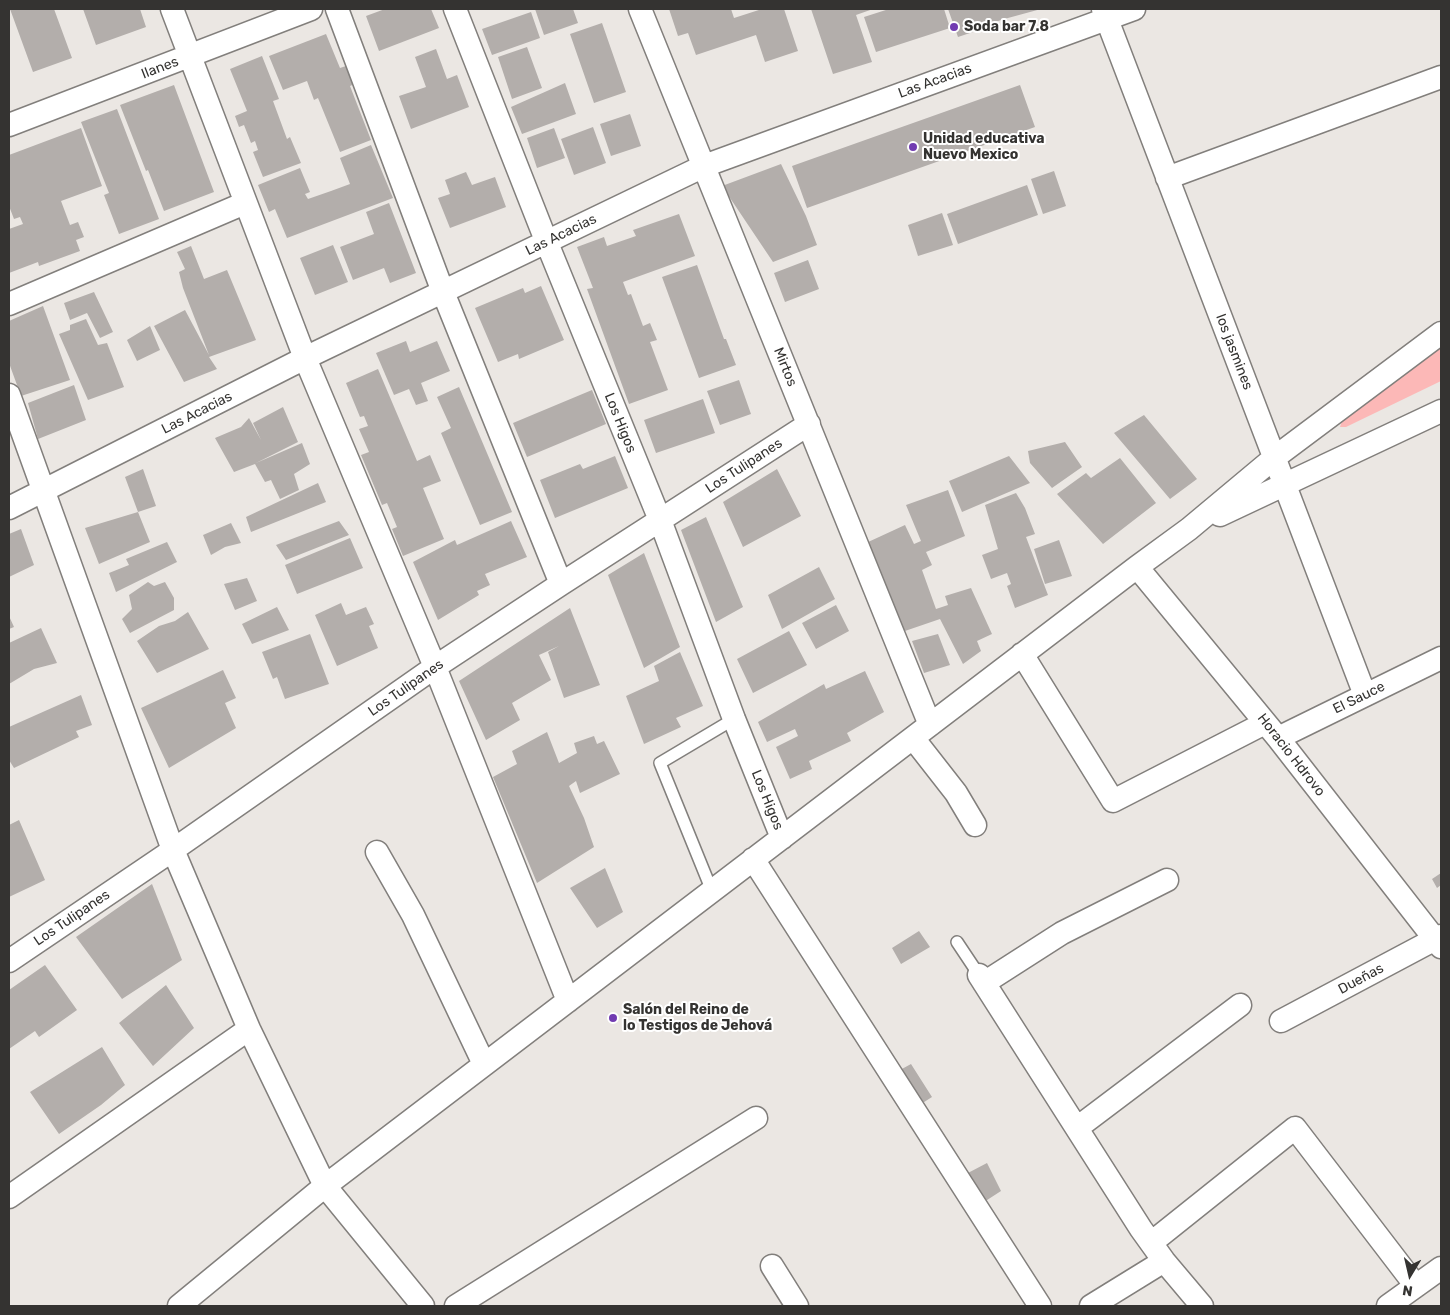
<!DOCTYPE html>
<meta charset="utf-8">
<style>
body{margin:0}
#map{position:relative;width:1450px;height:1315px;overflow:hidden;background:#ebe7e3;font-family:Rubik,sans-serif}
canvas{display:block}
.frame{position:absolute;inset:0;border:10px solid #343331;pointer-events:none}
.north{position:absolute;left:1385px;top:1250px;width:50px;height:50px;-webkit-text-stroke:4px #fff;paint-order:stroke;rotate:189deg;font-size:14px;font-weight:700;line-height:20px;text-align:center;color:#343331}
.north::after{content:'';display:block;margin:auto;width:18px;height:22px;background:#343331;clip-path:polygon(50% 0,100% 100%,50% 72%,0 100%)}
</style>
<div id="map">
<canvas width="1450" height="1315"></canvas>
<div class="frame"></div>
<div class="north">N</div>
</div>
<script>
const ctx = document.querySelector('canvas').getContext('2d');
ctx.lineJoin = 'round';
function fill(path, color) { ctx.fillStyle = color; ctx.fill(path, 'evenodd'); }
function stroke(path, color, width, dash) { ctx.strokeStyle = color; ctx.lineWidth = width; ctx.lineCap = dash ? 'butt' : 'round'; ctx.setLineDash(dash || []); ctx.stroke(path); }
function label(font, color, halo, rows, align = 'center') {
  ctx.font = font + ' Rubik,sans-serif'; ctx.lineWidth = 4; ctx.setLineDash([]); ctx.textBaseline = 'middle'; ctx.strokeStyle = halo; ctx.fillStyle = color; for (const [text, x, y, turn = 0] of rows) {
    ctx.save(); ctx.translate(x, y); ctx.rotate((+turn || 0) * Math.PI / 180); ctx.textAlign = isNaN(turn) ? turn : align; if (halo) ctx.strokeText(text, 0, 0); ctx.fillText(text, 0, 0); ctx.restore();
  }
}
const green = new Path2D(`
 M 1441,347 L 1441,381 L 1346,427 L 1340,427 L 1342,421 L 1406,371 Z`);
const building = new Path2D(`
 M 10,9 L 54,9 L 72,58 L 33,72 Z
 M 83,9 L 140,9 L 146,27 L 96,45 Z
 M 385,9 L 431,9 L 439,28 L 379,51 L 366,16 Z
 M 535,9 L 573,9 L 578,23 L 544,35 Z
 M 669,9 L 731,9 L 734,18 L 762,9 L 784,9 L 798,51 L 765,62 L 756,35 L 696,55 L 688,33 L 678,36 Z
 M 811,9 L 873,9 L 856,15 L 872,62 L 833,74 Z
 M 889,9 L 944,9 L 950,28 L 876,52 L 864,17 Z
 M 948,9 L 1041,9 L 1008,18 L 972,29 L 973,32 L 958,37 Z
 M 531,12 L 540,38 L 492,55 L 482,29 Z
 M 602,23 L 626,92 L 594,103 L 570,34 Z
 M 326,34 L 340,68 L 352,64 L 359,82 L 350,86 L 371,140 L 340,152 L 318,98 L 314,100 L 307,81 L 283,90 L 269,56 Z
 M 527,47 L 542,88 L 512,99 L 498,57 Z
 M 436,49 L 447,79 L 457,75 L 469,107 L 411,129 L 399,96 L 426,87 L 415,57 Z
 M 262,56 L 279,99 L 273,101 L 287,139 L 290,137 L 301,163 L 263,177 L 253,152 L 258,150 L 255,141 L 251,143 L 244,125 L 239,127 L 235,116 L 247,111 L 230,69 Z
 M 565,83 L 576,114 L 522,134 L 511,107 Z
 M 174,85 L 214,192 L 164,211 L 148,170 L 146,171 L 120,105 Z
 M 1020,85 L 1035,127 L 807,208 L 792,166 Z
 M 117,109 L 159,219 L 119,234 L 104,195 L 109,193 L 81,122 Z
 M 630,114 L 641,146 L 611,156 L 600,124 Z
 M 593,127 L 606,163 L 574,175 L 561,139 Z
 M 81,128 L 102,186 L 61,201 L 70,225 L 78,222 L 84,237 L 76,240 L 80,251 L 39,266 L 38,262 L 9,273 L 9,229 L 23,224 L 20,217 L 14,219 L 9,206 L 9,155 Z
 M 554,128 L 565,158 L 537,168 L 527,138 Z
 M 371,145 L 393,198 L 287,238 L 275,209 L 269,212 L 258,185 L 300,168 L 310,192 L 305,194 L 308,199 L 331,191 L 350,184 L 340,158 Z
 M 781,164 L 806,216 L 817,245 L 773,262 L 722,186 Z
 M 1054,171 L 1066,206 L 1043,214 L 1031,179 Z
 M 466,172 L 472,185 L 495,177 L 506,207 L 450,228 L 438,198 L 450,194 L 445,180 Z
 M 1027,185 L 1038,215 L 958,244 L 947,214 Z
 M 389,203 L 416,273 L 390,283 L 384,268 L 353,280 L 340,247 L 374,234 L 366,212 Z
 M 942,213 L 953,245 L 918,256 L 908,225 Z
 M 679,214 L 695,256 L 623,282 L 628,295 L 631,294 L 643,326 L 650,323 L 657,340 L 650,342 L 668,390 L 629,404 L 587,289 L 593,288 L 577,247 L 604,237 L 607,246 L 636,236 L 633,230 Z
 M 333,245 L 348,282 L 315,295 L 300,258 Z
 M 191,246 L 204,279 L 227,270 L 256,340 L 209,357 L 217,369 L 184,382 L 154,326 L 185,310 L 209,355 L 183,288 L 179,272 L 185,269 L 177,252 Z
 M 808,260 L 819,289 L 785,302 L 774,273 Z
 M 697,265 L 724,339 L 726,339 L 736,365 L 699,378 L 662,277 Z
 M 541,286 L 564,340 L 519,359 L 518,354 L 498,362 L 475,308 L 523,288 L 525,293 Z
 M 94,292 L 113,332 L 100,338 L 87,313 L 70,320 L 64,303 Z
 M 43,306 L 70,380 L 21,396 L 9,363 L 9,321 Z
 M 86,319 L 98,345 L 107,343 L 124,387 L 88,400 L 59,334 L 70,330 L 70,325 Z
 M 150,326 L 160,350 L 137,361 L 127,340 Z
 M 406,341 L 410,352 L 437,341 L 450,371 L 421,383 L 428,401 L 416,405 L 409,389 L 394,395 L 376,353 Z
 M 378,369 L 417,461 L 430,455 L 441,481 L 423,488 L 444,539 L 403,556 L 392,529 L 397,527 L 387,503 L 382,505 L 361,455 L 369,452 L 359,429 L 368,426 L 364,416 L 360,417 L 346,383 Z
 M 739,380 L 751,414 L 720,425 L 707,391 Z
 M 74,385 L 86,420 L 38,439 L 28,403 Z
 M 459,387 L 512,512 L 480,525 L 441,433 L 451,428 L 437,397 Z
 M 592,390 L 606,424 L 527,457 L 513,423 Z
 M 703,399 L 715,433 L 656,453 L 644,420 Z
 M 283,407 L 298,442 L 256,463 L 302,443 L 310,464 L 294,474 L 299,490 L 280,499 L 271,480 L 265,482 L 255,464 L 234,472 L 215,438 L 241,427 L 249,418 L 261,440 L 253,423 Z
 M 1144,415 L 1197,479 L 1170,499 L 1114,433 Z
 M 1065,442 L 1082,467 L 1052,488 L 1030,463 L 1028,451 Z
 M 615,456 L 628,488 L 555,518 L 540,480 L 580,464 L 583,469 Z
 M 1009,456 L 1030,483 L 962,512 L 949,481 Z
 M 1120,458 L 1156,503 L 1103,544 L 1057,494 L 1086,473 L 1091,478 Z
 M 143,469 L 156,506 L 138,512 L 125,477 Z
 M 777,469 L 801,516 L 743,547 L 723,502 Z
 M 318,483 L 326,502 L 251,532 L 246,517 Z
 M 948,490 L 965,536 L 926,552 L 932,565 L 922,570 L 936,609 L 948,605 L 945,596 L 971,588 L 992,634 L 977,641 L 981,651 L 963,664 L 940,619 L 902,632 L 866,543 L 905,525 L 914,544 L 921,541 L 906,505 Z
 M 1016,493 L 1025,508 L 1035,534 L 1026,537 L 1048,595 L 1015,608 L 1007,586 L 1011,584 L 1007,573 L 991,579 L 982,555 L 998,549 L 985,505 Z
 M 138,512 L 150,542 L 99,564 L 85,528 Z
 M 706,517 L 743,607 L 716,622 L 681,530 Z
 M 339,521 L 349,535 L 286,560 L 276,545 Z
 M 511,521 L 527,557 L 485,574 L 490,585 L 477,591 L 479,595 L 438,620 L 413,562 L 455,540 L 457,545 Z
 M 231,523 L 241,543 L 225,547 L 211,555 L 203,535 Z
 M 21,529 L 34,565 L 9,577 L 9,534 Z
 M 350,538 L 363,568 L 297,594 L 285,565 Z
 M 1059,540 L 1072,576 L 1045,584 L 1034,549 Z
 M 167,542 L 177,562 L 116,592 L 109,573 L 129,565 L 126,559 Z
 M 644,553 L 680,647 L 644,668 L 608,575 Z
 M 819,567 L 835,599 L 782,629 L 768,595 Z
 M 247,578 L 257,601 L 235,610 L 224,584 Z
 M 148,582 L 154,586 L 165,582 L 174,598 L 174,610 L 130,633 L 122,619 L 132,609 L 129,595 Z
 M 341,603 L 346,615 L 366,607 L 374,624 L 369,626 L 378,648 L 337,666 L 315,615 Z
 M 836,605 L 849,631 L 816,649 L 802,623 Z
 M 277,607 L 289,630 L 252,644 L 242,624 Z
 M 570,608 L 600,685 L 564,698 L 548,652 L 559,646 L 539,655 L 551,680 L 512,703 L 520,720 L 486,740 L 459,681 Z
 M 188,612 L 209,649 L 157,673 L 137,641 L 159,626 L 175,621 Z
 M 9,616 L 14,627 L 9,629 Z
 M 41,628 L 57,663 L 34,669 L 9,684 L 9,643 Z
 M 789,631 L 807,665 L 753,693 L 737,659 Z
 M 310,634 L 329,684 L 285,699 L 277,677 L 273,679 L 262,652 Z
 M 938,634 L 950,665 L 924,673 L 912,641 Z
 M 680,652 L 703,706 L 676,718 L 681,727 L 644,744 L 626,696 L 659,681 L 654,666 Z
 M 223,670 L 236,698 L 225,703 L 236,728 L 169,768 L 141,708 Z
 M 865,671 L 884,712 L 847,733 L 851,741 L 809,761 L 812,769 L 790,779 L 776,747 L 798,736 L 795,729 L 767,742 L 758,722 L 824,684 L 826,689 Z
 M 81,695 L 92,725 L 76,731 L 79,737 L 14,768 L 9,760 L 9,727 Z
 M 547,732 L 559,763 L 577,753 L 574,743 L 594,736 L 597,744 L 604,741 L 620,774 L 580,793 L 576,781 L 569,786 L 584,818 L 594,847 L 537,883 L 493,777 L 517,764 L 512,751 Z
 M 19,820 L 45,880 L 9,897 L 9,825 Z
 M 605,868 L 623,912 L 597,928 L 570,888 Z
 M 1441,873 L 1441,885 L 1437,888 L 1432,879 Z
 M 152,884 L 182,960 L 122,999 L 76,937 Z
 M 919,931 L 930,947 L 901,964 L 892,948 Z
 M 45,965 L 77,1010 L 39,1037 L 35,1031 L 9,1049 L 9,990 Z
 M 166,985 L 194,1028 L 153,1066 L 119,1023 Z
 M 102,1047 L 125,1085 L 101,1105 L 59,1134 L 30,1092 Z
 M 911,1064 L 932,1097 L 921,1104 L 900,1070 Z
 M 987,1163 L 1001,1191 L 984,1202 L 966,1174 Z`);
const lane = new Path2D(`
 M 712,891 L 660,763 L 734,719
 M 957,942 L 979,975`);
const street = new Path2D(`
 M 172,9 L 305,358 L 435,667 L 568,1001
 M 337,9 L 443,292 L 561,584
 M 455,9 L 547,243 L 660,520 L 734,719 L 782,838
 M 640,9 L 930,725
 M 1103,9 L 1365,695
 M 9,125 L 311,9
 M 1167,178 L 1441,77
 M 9,304 L 245,203
 M 9,395 L 173,850 L 249,1029 L 325,1186 L 423,1306
 M 9,508 L 305,358 L 704,166 L 1134,9
 M 1220,515 L 1441,411
 M 1137,567 L 1278,738 L 1441,947
 M 1022,654 L 1113,801 L 1265,723
 M 913,738 L 956,793 L 975,825
 M 1278,738 L 1441,658
 M 377,852 L 413,915 L 484,1064
 M 753,859 L 1040,1306
 M 9,961 L 173,850 L 435,667 L 561,584 L 809,424
 M 979,975 L 1141,1229 L 1164,1261 L 1202,1306
 M 984,983 L 1062,933 L 1167,880
 M 1281,1021 L 1441,936
 M 1077,1128 L 1240,1005
 M 9,1197 L 249,1029
 M 1151,1243 L 1295,1128 L 1416,1286
 M 772,1266 L 797,1306
 M 179,1306 L 325,1186 L 1137,567 L 1189,529 L 1274,458 L 1441,333
 M 456,1306 L 756,1118
 M 1091,1306 L 1164,1261
 M 1388,1306 L 1441,1268`);
const markers = [
 [954,27,5,"#713bb1"],
 [913,147,5,"#713bb1"],
 [613,1018,5,"#713bb1"]
];
const poiNames = [
 ["Soda bar 7.8",964,27],
 ["Unidad educativa",923,139],
 ["Nuevo Mexico",923,155],
 ["Salón del Reino de",623,1010],
 ["lo Testigos de Jehová",623,1026]
];
const streetNames = [
 ["Ilanes",160,68,-21],
 ["Las Acacias",935,81,-20],
 ["Las Acacias",561,235,-26],
 ["los jasmines",1234,352,69],
 ["Mirtos",785,367,68],
 ["Las Acacias",197,413,-27],
 ["Los Higos",620,423,68],
 ["Los Tulipanes",744,466,-33],
 ["Los Tulipanes",406,688,-35],
 ["El Sauce",1359,698,-26],
 ["Horacio Hdrovo",1291,755,52],
 ["Los Higos",767,800,68],
 ["Los Tulipanes",72,918,-34],
 ["Dueñas",1361,979,-28]
];
fill(green, '#fcb8b7');
fill(building, '#b3aeab');
stroke(lane, '#827f7c', 14);
stroke(street, '#827f7c', 25);
stroke(lane, '#fff', 11);
stroke(street, '#fff', 22);
for (const [x, y, r, color] of markers) { const dot = new Path2D(); dot.arc(x, y, r, 0, 2 * Math.PI); ctx.fillStyle = color; ctx.fill(dot); stroke(dot, '#fff', 2); }
label('bold 14px', '#343331', '#fff', poiNames, 'left');
label('14px', '#343331', '#fff', streetNames);
</script>
